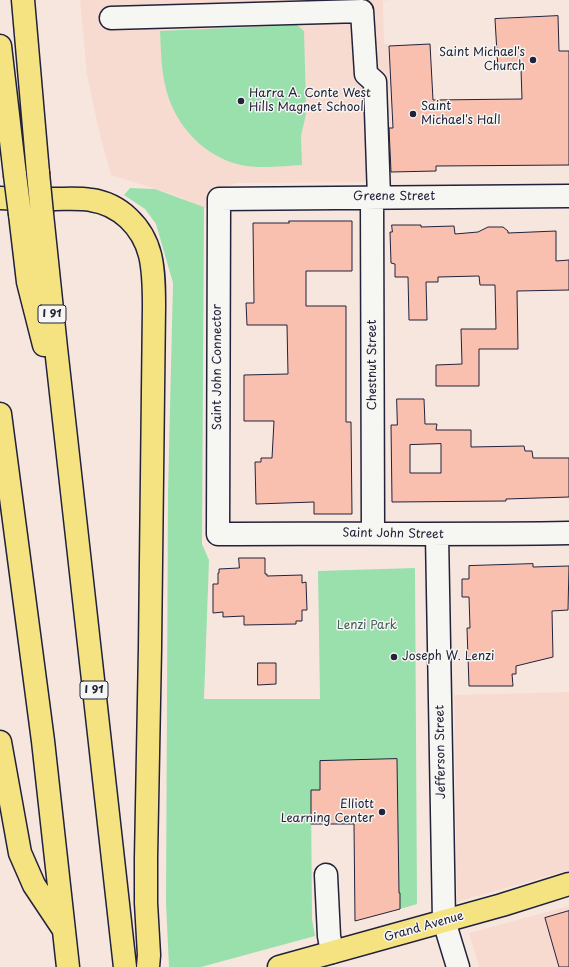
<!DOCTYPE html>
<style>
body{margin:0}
canvas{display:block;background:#f7e6de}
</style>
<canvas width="569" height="967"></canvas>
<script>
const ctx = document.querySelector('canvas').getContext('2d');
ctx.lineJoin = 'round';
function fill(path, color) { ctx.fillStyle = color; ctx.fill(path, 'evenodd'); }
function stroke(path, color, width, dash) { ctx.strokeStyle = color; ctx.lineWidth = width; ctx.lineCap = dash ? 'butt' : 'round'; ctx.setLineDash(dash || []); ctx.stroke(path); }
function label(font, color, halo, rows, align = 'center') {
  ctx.font = font + ' "Playpen Sans",sans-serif'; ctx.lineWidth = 3; ctx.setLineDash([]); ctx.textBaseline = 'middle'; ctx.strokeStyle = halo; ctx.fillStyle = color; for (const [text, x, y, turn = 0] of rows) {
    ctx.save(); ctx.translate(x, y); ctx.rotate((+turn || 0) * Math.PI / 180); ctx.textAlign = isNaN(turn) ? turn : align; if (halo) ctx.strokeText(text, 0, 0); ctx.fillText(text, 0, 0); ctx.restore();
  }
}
const built = new Path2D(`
 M 80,0 L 390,0 L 383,1 L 384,44 L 388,44 L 391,127 L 386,127 L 388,182 L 236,183 L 221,189 L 208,205 L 207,209 L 178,196 L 111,175 L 99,131 L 87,75 Z
 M 569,692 L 569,870 L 457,902 L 454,695 Z
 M 569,906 L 569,967 L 479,967 L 469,933 Z`);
const green = new Path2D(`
 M 297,25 L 304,31 L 306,104 L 306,114 L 301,136 L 302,165 C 284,166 258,169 241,165 C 204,157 175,125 166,89 C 161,70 161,50 160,31 Z
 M 130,188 L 155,189 L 204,207 L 202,544 L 209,560 L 204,699 L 320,699 L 318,571 L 415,568 L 417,904 L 400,909 L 400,893 L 399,893 L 397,759 L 321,761 L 320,790 L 311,791 L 312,919 L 315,936 L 201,967 L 169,967 L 166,903 L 168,492 L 173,283 L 156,224 L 145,209 L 124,195 Z`);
const building = new Path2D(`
 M 558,16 L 559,51 L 569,51 L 569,165 L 436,166 L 436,171 L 391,172 L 389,128 L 393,128 L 389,46 L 430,44 L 433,100 L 522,99 L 521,69 L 498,70 L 495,19 Z
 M 289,221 L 352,221 L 352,271 L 306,271 L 306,306 L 346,306 L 346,422 L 351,422 L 352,514 L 314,514 L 314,502 L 256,504 L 255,462 L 261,462 L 261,458 L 272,458 L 274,421 L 244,421 L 244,375 L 288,374 L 287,325 L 247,325 L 246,303 L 254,303 L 253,223 L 289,223 Z
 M 392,225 L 421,225 L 421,227 L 454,226 L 455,234 L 478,232 L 488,227 L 503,227 L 508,231 L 508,233 L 556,231 L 556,261 L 569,260 L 569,290 L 517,291 L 518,349 L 479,349 L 479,386 L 436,386 L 436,365 L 462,364 L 461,329 L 496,329 L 495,285 L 480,285 L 479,276 L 438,277 L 438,282 L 426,282 L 427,320 L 409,320 L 408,277 L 395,277 L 395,264 L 391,263 L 390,232 L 392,232 Z
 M 397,399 L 424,399 L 425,424 L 437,424 L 436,430 L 471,430 L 471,447 L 524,446 L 525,451 L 532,451 L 533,458 L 569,458 L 569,497 L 506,499 L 506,501 L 392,502 L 391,425 L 397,425 ZM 441,444 L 441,473 L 410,473 L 410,445 Z
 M 239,558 L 265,558 L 265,574 L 267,574 L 267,576 L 302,575 L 302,583 L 306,582 L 307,610 L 302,610 L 302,621 L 296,621 L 296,624 L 244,625 L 244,616 L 223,617 L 223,612 L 213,613 L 213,584 L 218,584 L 218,573 L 219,573 L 219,569 L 239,568 Z
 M 533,564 L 533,567 L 569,566 L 568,610 L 552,611 L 553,657 L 516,666 L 516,674 L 512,674 L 513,686 L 469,686 L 467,628 L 470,628 L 469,597 L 462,597 L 462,579 L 469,579 L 469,566 Z
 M 258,663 L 276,663 L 276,684 L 258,685 Z
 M 397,759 L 399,893 L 400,893 L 400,909 L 355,921 L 354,824 L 311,824 L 311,790 L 320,790 L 320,761 Z
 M 569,911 L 569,967 L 559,967 L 545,918 Z`);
const minor = new Path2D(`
 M 111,18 L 362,11 L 366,74 L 375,82 L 379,197
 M 569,196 L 219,199 L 218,534 C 335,533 452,535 569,533
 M 372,197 L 373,533
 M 437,535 L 444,921 L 458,967
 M 326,875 L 329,936 L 332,952`);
const major = new Path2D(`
 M 279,967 L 502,905 L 569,884`);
const highway = new Path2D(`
 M 23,0 L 38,173
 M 0,46 L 15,175
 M 0,198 C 18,199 37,199 55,199 C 67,199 79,198 91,200 C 120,204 143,227 150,255 C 154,271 154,289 154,306 L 150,648 L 146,858 L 146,903 L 149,955 L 148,967
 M 20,214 L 28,282 L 44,345
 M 42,214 L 56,348 L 125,967
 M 0,414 L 43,741 L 68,967
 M 0,742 L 20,853 L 34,885 L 62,927`);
const highwayBridge = new Path2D(`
 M 38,173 L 42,214
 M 15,175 L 20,214`);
const markers = [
 [533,60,4,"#22223b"],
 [241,101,4,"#22223b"],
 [413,114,4,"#22223b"],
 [394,657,4,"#22223b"],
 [382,812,4,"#22223b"]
];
const shields = [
 [52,314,28],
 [94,690,28]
];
const shieldNames = [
 ["I 91",52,314],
 ["I 91",94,690]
];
const poiNames = [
 ["Saint Michael's",525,53,"right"],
 ["Church",525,67,"right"],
 ["Harra A. Conte West",249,94],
 ["Hills Magnet School",249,108],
 ["Saint",421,107],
 ["Michael's Hall",421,121],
 ["Joseph W. Lenzi",402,657],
 ["Elliott",374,805,"right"],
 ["Learning Center",374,819,"right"]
];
const streetNames = [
 ["Greene Street",394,197],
 ["Chestnut Street",373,365,-90],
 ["Saint John Connector",218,367,-90],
 ["Saint John Street",393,534,1],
 ["Jefferson Street",441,752,-91],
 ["Grand Avenue",424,927,-16]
];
const parkNames = [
 ["Lenzi Park",367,626]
];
fill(built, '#f8dbd0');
fill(green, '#9ae0ad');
fill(building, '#f9c0af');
stroke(building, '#22223b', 1);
stroke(minor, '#22223b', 25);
stroke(major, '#22223b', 25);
stroke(highway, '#22223b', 25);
stroke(minor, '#f6f6f2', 22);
stroke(major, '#f5e382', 22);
stroke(highway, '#f5e382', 22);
stroke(highwayBridge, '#22223b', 25, []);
stroke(highwayBridge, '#f5e382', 22);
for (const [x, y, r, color] of markers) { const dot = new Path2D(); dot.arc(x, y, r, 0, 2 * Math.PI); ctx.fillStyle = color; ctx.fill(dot); stroke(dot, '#f6f6f2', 1.5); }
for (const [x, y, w] of shields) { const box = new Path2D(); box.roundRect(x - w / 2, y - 9, w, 18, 3); ctx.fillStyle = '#f6f6f2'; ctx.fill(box); stroke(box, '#22223b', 1); }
label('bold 11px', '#22223b', null, shieldNames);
label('12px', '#22223b', '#f6f6f2', poiNames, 'left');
label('12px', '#22223b', '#f6f6f2', streetNames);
label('12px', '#465b5d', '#f6f6f2', parkNames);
</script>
